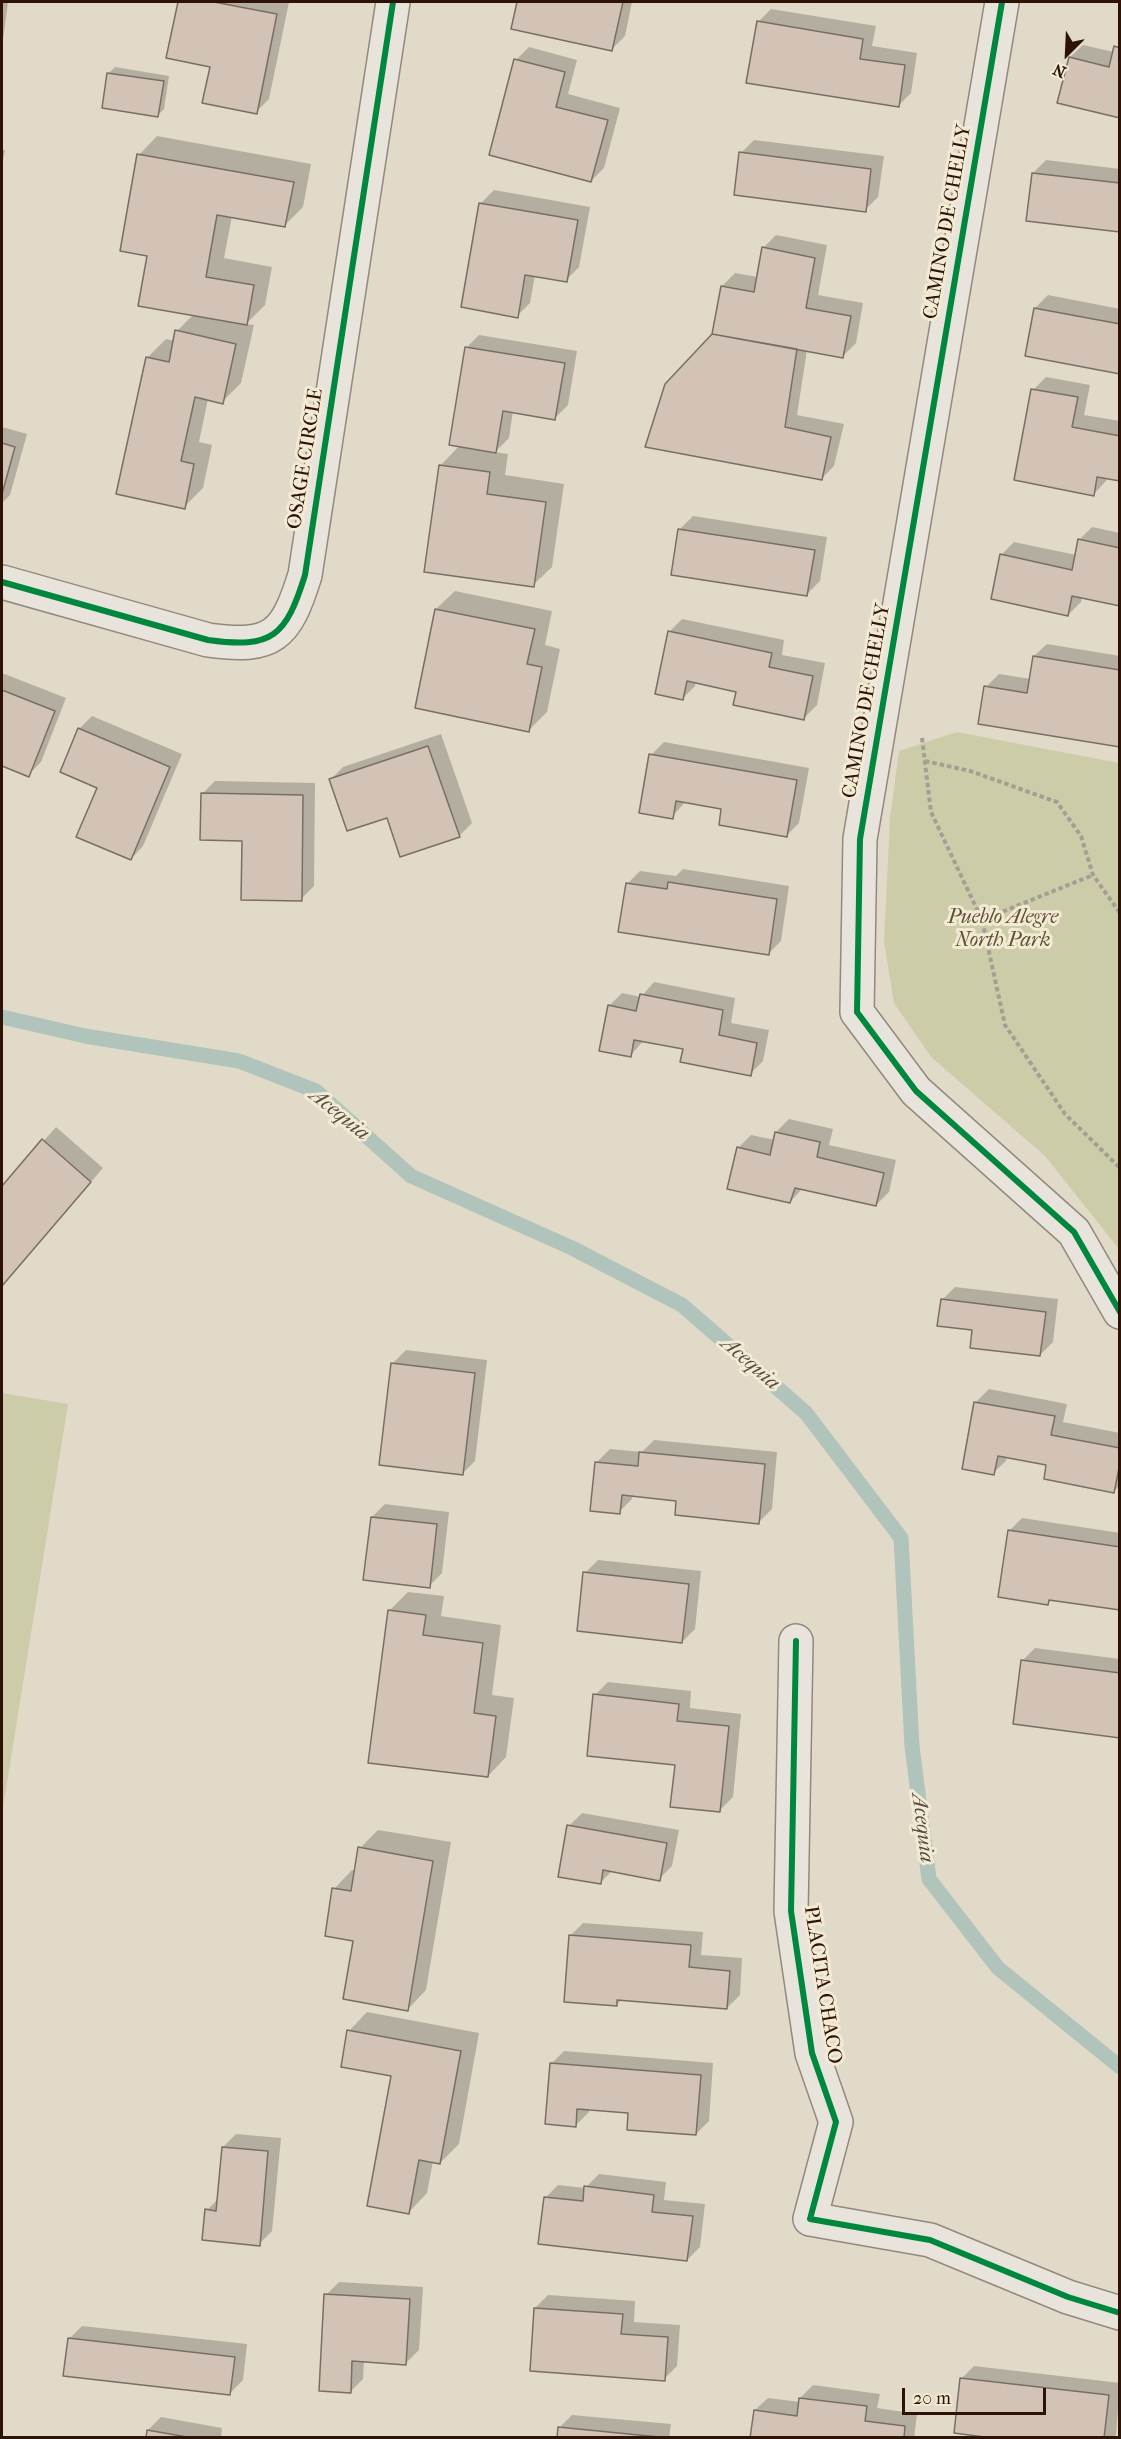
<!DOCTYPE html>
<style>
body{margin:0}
#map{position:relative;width:1121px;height:2439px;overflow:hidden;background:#e2dac8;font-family:"IM FELL French Canon",serif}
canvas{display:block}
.frame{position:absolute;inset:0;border:3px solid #2d1205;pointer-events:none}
.north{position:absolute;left:1037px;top:24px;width:60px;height:60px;-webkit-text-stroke:4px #f3ead4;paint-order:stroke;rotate:204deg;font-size:16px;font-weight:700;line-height:24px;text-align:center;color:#2d1205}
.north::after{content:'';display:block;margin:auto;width:21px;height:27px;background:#2d1205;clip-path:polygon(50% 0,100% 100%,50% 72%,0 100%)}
.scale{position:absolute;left:902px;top:2388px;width:144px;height:27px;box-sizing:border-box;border:3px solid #2d1205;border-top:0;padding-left:8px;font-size:18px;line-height:21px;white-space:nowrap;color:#2d1205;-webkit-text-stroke:4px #f3ead4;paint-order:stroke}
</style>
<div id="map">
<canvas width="1121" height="2439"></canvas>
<div class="frame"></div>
<div class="north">N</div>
<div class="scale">20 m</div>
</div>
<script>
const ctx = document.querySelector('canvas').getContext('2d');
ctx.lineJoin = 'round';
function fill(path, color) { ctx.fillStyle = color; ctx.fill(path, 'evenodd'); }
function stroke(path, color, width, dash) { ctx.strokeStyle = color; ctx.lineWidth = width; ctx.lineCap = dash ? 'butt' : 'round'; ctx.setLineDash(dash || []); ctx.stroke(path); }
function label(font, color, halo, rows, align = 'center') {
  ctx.font = font + ' "IM FELL French Canon",serif'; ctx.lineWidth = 6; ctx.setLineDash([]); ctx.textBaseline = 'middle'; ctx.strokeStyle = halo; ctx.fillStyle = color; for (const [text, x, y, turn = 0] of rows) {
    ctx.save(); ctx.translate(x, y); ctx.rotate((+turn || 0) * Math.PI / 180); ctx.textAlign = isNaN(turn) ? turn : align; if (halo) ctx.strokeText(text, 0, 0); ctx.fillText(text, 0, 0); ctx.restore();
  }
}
const green = new Path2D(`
 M 957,732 L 1119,763 L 1118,854 L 1120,857 L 1119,1249 L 1045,1156 L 931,1057 L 894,1003 L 884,942 L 890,818 L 899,751 Z
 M 2,1393 L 68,1404 L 2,1814 Z`);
const shadow = new Path2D(`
 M 2,2 L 8,2 L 2,48 Z
 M 179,2 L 289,2 L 269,99 L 256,112 L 211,66 L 168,57 Z
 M 519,2 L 632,2 L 625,36 L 612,49 L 513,27 Z
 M 771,9 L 876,26 L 872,46 L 917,53 L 911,93 L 898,106 L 758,22 Z
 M 1120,43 L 1120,116 L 1070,57 L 1083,45 L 1114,52 Z
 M 529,47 L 577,60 L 568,94 L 620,108 L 604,168 L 591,181 L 516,60 Z
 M 115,67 L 169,76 L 164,109 L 158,115 L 108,74 Z
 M 157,136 L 311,164 L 303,207 L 284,226 L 232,216 L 224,258 L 272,267 L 265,305 L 246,324 L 254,325 L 241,383 L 222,402 L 208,399 L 199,442 L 212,445 L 203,488 L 184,507 L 147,358 L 166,339 L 175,341 L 177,331 L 194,314 L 149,255 L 139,155 Z
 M 754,140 L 884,156 L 878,197 L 865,210 L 741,153 Z
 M 2,150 L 5,150 L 2,166 Z
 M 1046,160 L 1120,169 L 1120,230 L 1033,173 Z
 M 494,190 L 590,207 L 579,267 L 566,280 L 535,275 L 530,303 L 517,316 L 481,203 Z
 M 776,235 L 827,245 L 818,295 L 863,303 L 856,343 L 843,356 L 807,350 L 797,415 L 844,424 L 834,466 L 821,479 L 713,335 L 722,286 L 735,273 L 758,277 L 763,248 Z
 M 1048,295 L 1120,309 L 1120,373 L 1035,308 Z
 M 479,335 L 577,351 L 568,405 L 555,418 L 513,411 L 509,438 L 495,452 L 508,454 L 505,475 L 564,484 L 552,567 L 533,585 L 440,466 L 460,445 L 466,348 Z
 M 1046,377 L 1090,385 L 1084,415 L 1120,421 L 1120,479 L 1107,477 L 1106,481 L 1094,494 L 1033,390 Z
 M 2,427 L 27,434 L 10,495 L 2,503 Z
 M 693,516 L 827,537 L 820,581 L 807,594 L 680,529 Z
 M 1092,527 L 1120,533 L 1120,604 L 1082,597 L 1081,602 L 1068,615 L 1001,555 L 1014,542 L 1076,555 L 1079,540 Z
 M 455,591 L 552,611 L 545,645 L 560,649 L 547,712 L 529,730 L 436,609 Z
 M 682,619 L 784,640 L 782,655 L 825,663 L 817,705 L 804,718 L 737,691 L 696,682 L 695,686 L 682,699 L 669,632 Z
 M 1047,644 L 1120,656 L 1120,746 L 986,687 L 999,674 L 1031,679 L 1034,656 Z
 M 2,673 L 66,698 L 41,762 L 28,775 L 2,764 Z
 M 92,716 L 182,754 L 143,846 L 131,859 L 99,787 L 79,729 Z
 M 441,734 L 472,823 L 459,836 L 388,816 L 330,780 L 343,767 Z
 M 664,742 L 809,768 L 799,823 L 786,836 L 723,808 L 686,801 L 672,817 L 651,755 Z
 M 215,781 L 315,783 L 314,886 L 301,899 L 202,794 Z
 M 683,869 L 789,886 L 781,941 L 768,954 L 627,884 L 640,871 L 676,876 Z
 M 654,982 L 735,998 L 731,1023 L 769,1030 L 763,1061 L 750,1074 L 685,1048 L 644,1040 L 631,1055 L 609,1006 L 622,993 L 641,997 Z
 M 789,1119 L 833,1129 L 829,1145 L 896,1160 L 889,1192 L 876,1205 L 803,1188 L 790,1202 L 738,1148 L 751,1135 L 775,1140 L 776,1132 Z
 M 56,1127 L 103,1168 L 2,1285 L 2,1188 Z
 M 955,1287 L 1058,1299 L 1053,1342 L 1040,1355 L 974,1328 L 942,1300 Z
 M 406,1350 L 487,1360 L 475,1461 L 462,1474 L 393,1363 Z
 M 989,1389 L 1067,1404 L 1063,1422 L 1120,1433 L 1120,1485 L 1114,1491 L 1048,1464 L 1007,1456 L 1006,1461 L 993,1473 L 976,1402 Z
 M 654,1440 L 777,1452 L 772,1509 L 759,1522 L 678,1500 L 633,1495 L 632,1499 L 619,1512 L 597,1462 L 610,1449 L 642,1452 Z
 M 385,1504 L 449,1512 L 442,1573 L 429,1586 L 372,1517 Z
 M 1022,1518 L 1120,1533 L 1120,1609 L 1052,1599 L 1048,1603 L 1009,1531 Z
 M 598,1560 L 701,1571 L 695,1629 L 682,1642 L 585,1573 Z
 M 408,1592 L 444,1596 L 441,1616 L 501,1625 L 492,1695 L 514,1698 L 506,1757 L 488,1776 L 389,1611 Z
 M 1035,1648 L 1120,1659 L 1120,1736 L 1022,1661 Z
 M 608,1682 L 691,1691 L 690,1708 L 741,1714 L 733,1797 L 720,1810 L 676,1764 L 595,1695 Z
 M 582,1813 L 679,1830 L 672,1866 L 659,1879 L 612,1871 L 600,1883 L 569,1826 Z
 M 378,1830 L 451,1842 L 426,1990 L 408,2009 L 355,1940 L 334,1889 L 352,1870 L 356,1871 L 360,1848 Z
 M 583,1923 L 703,1932 L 701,1955 L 742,1958 L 740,1995 L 727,2008 L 622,1999 L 616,2005 L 570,1936 Z
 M 367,2012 L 479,2033 L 459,2144 L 440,2163 L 433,2161 L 427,2193 L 409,2212 L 393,2075 L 349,2031 Z
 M 564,2051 L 713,2063 L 709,2121 L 696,2134 L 629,2111 L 589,2108 L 589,2112 L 576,2125 L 551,2064 Z
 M 236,2134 L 281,2138 L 272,2231 L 259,2244 L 207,2210 L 219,2198 L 223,2147 Z
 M 599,2174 L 666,2182 L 664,2200 L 705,2204 L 700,2247 L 687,2260 L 545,2198 L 558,2185 L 585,2188 Z
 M 339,2282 L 423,2287 L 419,2350 L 406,2363 L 364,2360 L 363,2379 L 350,2392 L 326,2295 Z
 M 548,2295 L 635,2301 L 634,2322 L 680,2325 L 677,2366 L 664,2379 L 535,2308 Z
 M 82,2326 L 247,2344 L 243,2380 L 230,2393 L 69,2339 Z
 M 974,2366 L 1120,2383 L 1116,2435 L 1113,2438 L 1005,2438 L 961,2379 Z
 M 813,2385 L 880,2394 L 877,2408 L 917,2414 L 914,2438 L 751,2438 L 755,2410 L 768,2398 L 800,2402 L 800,2398 Z
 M 572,2415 L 671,2424 L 669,2438 L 558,2438 L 559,2428 Z
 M 161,2417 L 222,2428 L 221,2438 L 147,2438 L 148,2430 Z`);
const stream = new Path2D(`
 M 2,1017 L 85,1036 L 239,1061 L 316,1091 L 411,1176 L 572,1248 L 682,1305 L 806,1413 L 901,1538 L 912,1746 L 929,1879 L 998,1968 L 1120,2067`);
const building = new Path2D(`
 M 178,2 L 214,2 L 277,14 L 257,114 L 202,103 L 210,67 L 166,58 Z
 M 517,2 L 623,2 L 612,51 L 511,29 Z
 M 757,21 L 863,39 L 860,59 L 905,65 L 899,107 L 746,83 Z
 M 1114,46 L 1120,48 L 1120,118 L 1057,103 L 1069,57 L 1109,67 Z
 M 514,59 L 565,72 L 556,107 L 608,120 L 591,182 L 489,155 Z
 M 107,73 L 164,81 L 158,117 L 102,108 Z
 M 739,152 L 871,169 L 866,212 L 734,195 Z
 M 137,154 L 294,182 L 285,227 L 217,215 L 206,277 L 254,285 L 247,325 L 138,306 L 147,256 L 120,251 Z
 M 1032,173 L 1120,183 L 1120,232 L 1026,221 Z
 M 479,203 L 578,220 L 567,282 L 525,275 L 518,318 L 461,307 Z
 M 762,247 L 815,258 L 806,308 L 851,316 L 843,358 L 712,334 L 721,286 L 754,292 Z
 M 1034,308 L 1120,324 L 1120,374 L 1025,356 Z
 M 175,330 L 236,344 L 223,404 L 195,397 L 181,461 L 194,464 L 185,509 L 116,494 L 146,357 L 169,362 Z
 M 712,334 L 797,349 L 785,427 L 831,437 L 822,480 L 645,447 L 665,384 Z
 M 465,347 L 565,363 L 555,420 L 503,411 L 496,453 L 449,445 Z
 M 1031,389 L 1078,397 L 1072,427 L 1120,436 L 1120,481 L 1097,477 L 1094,496 L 1014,480 Z
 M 2,443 L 15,447 L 2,494 Z
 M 439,465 L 490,472 L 487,494 L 546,502 L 534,587 L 424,572 Z
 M 678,529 L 815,550 L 807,596 L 671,575 Z
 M 1078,539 L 1120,548 L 1120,606 L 1072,596 L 1068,616 L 991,599 L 1000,554 L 1072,570 Z
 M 435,609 L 535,629 L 527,664 L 542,667 L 529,732 L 415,708 Z
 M 668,631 L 772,653 L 769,667 L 813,676 L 804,720 L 733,705 L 736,692 L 687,681 L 683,700 L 655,694 Z
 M 1033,656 L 1120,670 L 1120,747 L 978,724 L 984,686 L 1027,693 Z
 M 2,690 L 55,711 L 29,777 L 2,766 Z
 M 78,728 L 170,767 L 131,860 L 76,837 L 97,788 L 60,772 Z
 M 428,746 L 460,837 L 400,857 L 387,818 L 347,831 L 329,779 Z
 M 649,754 L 797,780 L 787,837 L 719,825 L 721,809 L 676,801 L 673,819 L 639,813 Z
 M 201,793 L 303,795 L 302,901 L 241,900 L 242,841 L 200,840 Z
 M 668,882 L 777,899 L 769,955 L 618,932 L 626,883 L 667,889 Z
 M 640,994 L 723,1010 L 719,1035 L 757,1043 L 751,1076 L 680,1062 L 683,1049 L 634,1040 L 631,1057 L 599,1051 L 608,1005 L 636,1011 Z
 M 775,1132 L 820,1142 L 817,1157 L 884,1173 L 876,1206 L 795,1188 L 790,1203 L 727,1189 L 737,1147 L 770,1155 Z
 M 42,1139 L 91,1182 L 2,1286 L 2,1186 Z
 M 941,1299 L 1046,1312 L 1040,1356 L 970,1348 L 972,1330 L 937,1326 Z
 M 391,1363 L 475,1373 L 463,1475 L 379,1465 Z
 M 974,1402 L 1055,1416 L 1051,1435 L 1120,1448 L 1120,1463 L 1114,1493 L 1044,1479 L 1046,1465 L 998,1456 L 994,1475 L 962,1469 Z
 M 639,1452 L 765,1464 L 759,1524 L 675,1515 L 676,1501 L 622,1495 L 620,1514 L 590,1511 L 595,1462 L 638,1466 Z
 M 371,1517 L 437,1524 L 430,1588 L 363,1580 Z
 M 1008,1530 L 1120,1547 L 1120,1610 L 1049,1600 L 1048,1605 L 998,1597 Z
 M 583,1572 L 689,1584 L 682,1643 L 577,1631 Z
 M 388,1610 L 426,1615 L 423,1635 L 483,1643 L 474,1713 L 496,1716 L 488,1777 L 368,1763 Z
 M 1021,1660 L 1120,1673 L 1120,1738 L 1013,1724 Z
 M 593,1694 L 679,1704 L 677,1721 L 729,1726 L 720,1812 L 670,1807 L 675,1765 L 587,1756 Z
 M 567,1825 L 667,1843 L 660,1881 L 603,1870 L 601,1884 L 558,1877 Z
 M 358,1847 L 433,1861 L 408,2011 L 343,1999 L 353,1941 L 325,1936 L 332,1888 L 351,1891 Z
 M 569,1935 L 691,1945 L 689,1967 L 730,1971 L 727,2009 L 617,2000 L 617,2006 L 564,2002 Z
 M 347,2030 L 461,2051 L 440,2164 L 419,2160 L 409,2214 L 367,2206 L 391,2076 L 341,2067 Z
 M 550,2063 L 701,2075 L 696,2135 L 627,2130 L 628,2113 L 577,2109 L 576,2127 L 545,2124 Z
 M 222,2147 L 268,2151 L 260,2246 L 202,2240 L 205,2209 L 216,2211 Z
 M 584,2186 L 654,2195 L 652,2212 L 693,2216 L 687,2261 L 538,2244 L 544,2197 L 583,2201 Z
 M 324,2294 L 410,2299 L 406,2365 L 352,2361 L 351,2393 L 319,2391 Z
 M 534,2308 L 623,2314 L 621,2334 L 668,2337 L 665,2381 L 530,2371 Z
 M 68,2338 L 235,2357 L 230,2395 L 63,2376 Z
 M 960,2378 L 1109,2395 L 1104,2438 L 992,2438 L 954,2433 Z
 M 799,2398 L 867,2406 L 865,2421 L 905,2426 L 904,2438 L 750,2438 L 754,2410 L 797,2416 Z
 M 558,2427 L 659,2437 L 557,2438 Z
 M 147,2430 L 193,2438 L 146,2438 Z`);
const path = new Path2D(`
 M 922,738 L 931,812 L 982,920 L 1005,1025 L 1065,1114 L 1120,1168
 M 925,761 L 970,771 L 1057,802 L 1081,836 L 1093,875 L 1120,913
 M 982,920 L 1093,875`);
const minor = new Path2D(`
 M 1002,2 L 860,839 L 857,1012 L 916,1091 L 1074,1232 L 1120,1312
 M 2,582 L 208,640 C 273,649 286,636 305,575 L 393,2
 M 796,1641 L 791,1911 L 812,2053 L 836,2122 L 810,2219 L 930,2240 L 1068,2297 L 1120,2313`);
const cycleway = new Path2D(`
 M 1002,2 L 860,839 L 857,1012 L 916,1091 L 1074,1232 L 1120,1312
 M 2,582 L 208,640 C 273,649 286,636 305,575 L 393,2
 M 796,1641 L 791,1911 L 812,2053 L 836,2122 L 810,2219 L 930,2240 L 1068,2297 L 1120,2313`);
const streetNames = [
 ["CAMINO DE CHELLY",948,222,-80],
 ["OSAGE CIRCLE",306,459,-81],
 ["CAMINO DE CHELLY",867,701,-80],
 ["PLACITA CHACO",822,1985,81]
];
const parkNames = [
 ["Pueblo Alegre",1003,918],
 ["North Park",1003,941]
];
const waterNames = [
 ["Acequia",339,1115,39],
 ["Acequia",750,1364,41],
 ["Acequia",922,1828,83]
];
fill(green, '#cccca9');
fill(shadow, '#0003');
stroke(stream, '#b0c4bb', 15);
fill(building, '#d3c3b6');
stroke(building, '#776f64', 1.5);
stroke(minor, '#91897e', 36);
stroke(path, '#a49e95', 4, [4.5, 3]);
stroke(minor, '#e8e4db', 33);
stroke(cycleway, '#00873e', 6);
label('20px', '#2d1205', '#f3ead4', streetNames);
label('italic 20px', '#5e4f35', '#f3ead4', parkNames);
label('italic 21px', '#534d43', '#f3ead4', waterNames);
</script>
